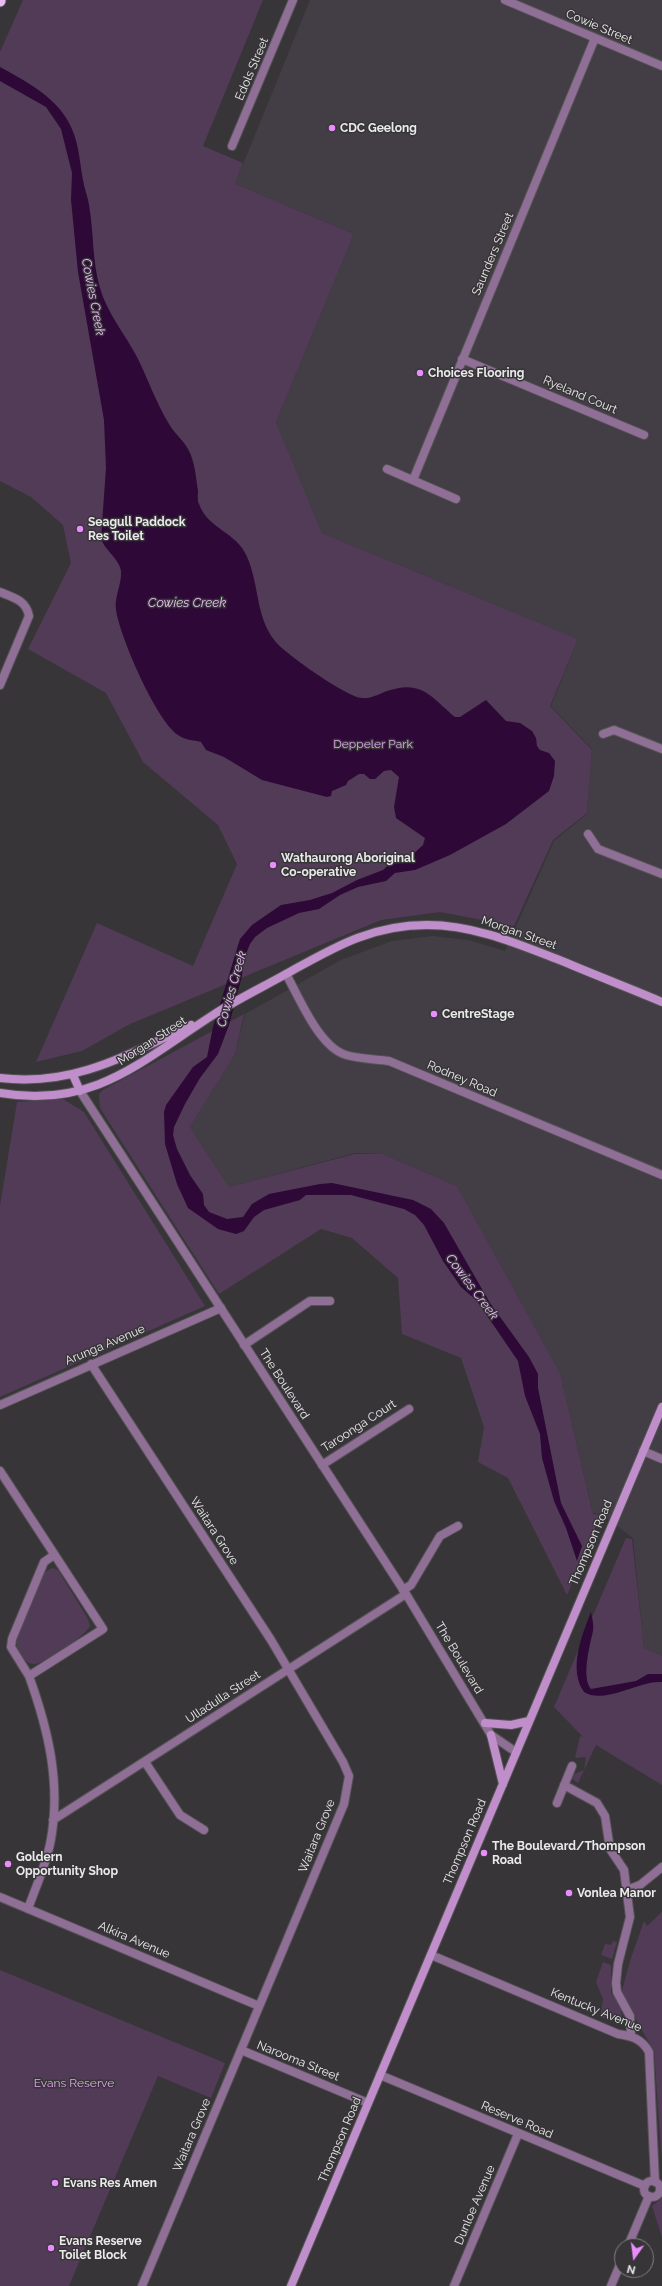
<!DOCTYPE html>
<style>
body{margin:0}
#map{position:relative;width:662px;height:2286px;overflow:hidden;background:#373538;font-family:Raleway,sans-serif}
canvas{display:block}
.north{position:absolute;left:614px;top:2238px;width:40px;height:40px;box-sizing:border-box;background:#373538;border:1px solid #7f7d80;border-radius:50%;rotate:194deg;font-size:11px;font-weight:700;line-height:16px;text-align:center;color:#ebeaeb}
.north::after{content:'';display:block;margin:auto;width:14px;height:18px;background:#e98dfd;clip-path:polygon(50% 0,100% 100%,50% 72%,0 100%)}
</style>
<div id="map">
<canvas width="662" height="2286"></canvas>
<div class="north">N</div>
</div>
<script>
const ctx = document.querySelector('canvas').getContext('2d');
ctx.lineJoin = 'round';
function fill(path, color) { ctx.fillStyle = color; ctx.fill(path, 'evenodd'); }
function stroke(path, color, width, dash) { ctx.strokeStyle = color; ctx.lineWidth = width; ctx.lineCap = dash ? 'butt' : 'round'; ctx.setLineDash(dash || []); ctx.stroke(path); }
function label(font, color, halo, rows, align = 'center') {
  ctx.font = font + ' Raleway,sans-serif'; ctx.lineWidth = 3; ctx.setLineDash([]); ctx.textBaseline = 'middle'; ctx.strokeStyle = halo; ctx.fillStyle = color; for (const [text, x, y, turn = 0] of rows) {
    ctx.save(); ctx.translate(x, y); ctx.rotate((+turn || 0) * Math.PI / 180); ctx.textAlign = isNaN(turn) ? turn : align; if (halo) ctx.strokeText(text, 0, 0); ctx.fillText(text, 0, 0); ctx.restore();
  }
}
const built = new Path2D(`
 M 310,0 L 662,0 L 662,1656 L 644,1648 L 633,1538 L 601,1514 L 593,1513 L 560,1373 L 457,1186 L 383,1154 L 355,1153 L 229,1187 L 190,1127 L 235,1054 L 245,1014 L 341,960 L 392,941 L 432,936 L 468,940 L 505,951 L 554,841 L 587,814 L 592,749 L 551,706 L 578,639 L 322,533 L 276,422 L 354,234 L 235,184 Z`);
const green = new Path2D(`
 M 23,0 L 263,0 L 203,146 L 243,163 L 235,184 L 354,234 L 276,422 L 322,533 L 578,639 L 550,706 L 592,750 L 587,813 L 553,840 L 514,926 L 440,912 L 381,920 L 130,1024 L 82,1051 L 36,1062 L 97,923 L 193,966 L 237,864 L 218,825 L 143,762 L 106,693 L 28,649 L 71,563 L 63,525 L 31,497 L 0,481 L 0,52 Z
 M 244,1014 L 235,1054 L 190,1127 L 229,1187 L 355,1154 L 383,1154 L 457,1186 L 560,1373 L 593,1514 L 601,1515 L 567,1595 L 508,1478 L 478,1462 L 484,1427 L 461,1358 L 402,1334 L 398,1278 L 352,1238 L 321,1229 L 219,1294 L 100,1108 L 99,1094 L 103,1090 Z
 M 63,1099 L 84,1112 L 205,1306 L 0,1397 L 0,1206 L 17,1102 Z
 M 626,1538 L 632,1539 L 644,1648 L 662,1656 L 662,1785 L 596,1745 L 578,1783 L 571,1778 L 572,1775 L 584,1770 L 586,1757 L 575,1758 L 580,1736 L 583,1737 L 554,1707 Z
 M 52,1568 L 58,1570 L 88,1619 L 90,1626 C 85,1636 45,1664 34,1664 C 28,1664 25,1660 22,1656 C 18,1650 16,1646 17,1638 L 45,1572 Z
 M 662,1912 L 662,2162 L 654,2051 L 621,1994 L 630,1961 L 644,1921 L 647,1926 Z
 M 613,1941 L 617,1942 L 612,1959 L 601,1955 L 605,1944 L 611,1945 Z
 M 603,1962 L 611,1965 L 611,1993 L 620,2006 L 622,2018 L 616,2021 L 600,2017 L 603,1999 L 596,1982 Z
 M 0,1970 L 225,2063 L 211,2098 L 158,2076 L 69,2286 L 0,2286 Z
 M 662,2198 L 662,2237 L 652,2206 Z`);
const water = new Path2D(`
 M 0,67 C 24,80 54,96 68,121 C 79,140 79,159 83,180 C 84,188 88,197 89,205 C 94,233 92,261 100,288 C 107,313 125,334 137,357 C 148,379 156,403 169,424 C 174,433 183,440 188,449 C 195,461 196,478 198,491 C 198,495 197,501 199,504 C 207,527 233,532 244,551 C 260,579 254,615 275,641 C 284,653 348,698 362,698 C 371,699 379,694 387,691 C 422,679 431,697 455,717 L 460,717 L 486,700 L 506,721 L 520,723 L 532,731 L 536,738 L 537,746 L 540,750 L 549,753 L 555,761 L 554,776 L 549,791 L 506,824 L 450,855 L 415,870 L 395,873 L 386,881 L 358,887 L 340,895 L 319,909 L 299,913 L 267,928 L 255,937 L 250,944 L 244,959 L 242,976 L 229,1025 L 218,1054 L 200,1078 L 185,1104 L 174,1127 L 173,1135 L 177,1149 L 190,1175 L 203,1194 L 204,1205 L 209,1212 L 227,1219 L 243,1217 L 252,1204 L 269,1194 L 320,1184 L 332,1183 L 413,1200 L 431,1209 L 444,1223 L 490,1303 L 529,1357 L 538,1374 L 538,1388 L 561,1503 L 582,1546 L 577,1561 L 566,1528 L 554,1501 L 542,1458 L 540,1434 L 525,1396 L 518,1361 L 477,1301 L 461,1287 L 443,1261 L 424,1225 L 415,1215 L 404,1209 L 351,1195 L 306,1195 L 300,1200 L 264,1210 L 254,1217 L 244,1231 L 236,1234 L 218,1229 L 188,1208 L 177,1184 L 165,1144 L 164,1112 L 166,1105 L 193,1067 L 207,1057 L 213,1027 L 240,939 L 252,925 L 281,905 L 310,900 L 332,893 L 357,880 L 383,870 L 396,858 L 410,857 L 423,845 L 425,838 L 396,818 L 394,807 L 399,777 L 391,770 L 384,771 L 375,779 L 370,779 L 364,774 L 359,774 L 348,781 L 346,785 L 332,791 L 331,796 L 327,797 L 262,780 L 224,757 L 206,750 L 201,742 C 193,740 185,740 178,735 C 156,720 120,637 116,610 C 114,597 122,584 121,571 C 119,558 104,550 101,538 L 106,468 L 104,420 L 78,272 L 71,200 L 72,173 L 61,129 L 46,107 L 0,81 Z
 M 591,1612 C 592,1618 594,1624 593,1631 C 590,1645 581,1677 591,1689 L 636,1681 L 648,1674 L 662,1674 L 662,1682 C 639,1680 605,1705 584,1692 C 568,1669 582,1635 591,1612 Z`);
const minor = new Path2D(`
 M 505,0 L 662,66
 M 232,146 L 293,0
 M 462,359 L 644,435
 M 387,469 L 456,499
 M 413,480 L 595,38
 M 0,592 C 14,598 26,600 29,616 L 0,685
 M 603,734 L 614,730 L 662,749
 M 588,834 L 598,849 L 662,874
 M 286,974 C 299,997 319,1047 346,1055 C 359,1059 375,1059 389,1061 L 662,1175
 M 244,1345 L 310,1301 L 330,1301
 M 91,1364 L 271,1640 L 343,1762 L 349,1776 L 344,1804 L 142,2286
 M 0,1405 L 221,1308
 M 643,1451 L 662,1459
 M 322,1465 L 409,1409
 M 0,1471 L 103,1629 L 29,1676 L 11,1647 L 12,1639 L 44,1562 L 54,1555
 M 403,1590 L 411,1585 L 440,1536 L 458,1526
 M 145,1762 L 180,1815 L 204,1830
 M 564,1785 L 597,1803 L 605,1816 L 610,1849 L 624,1870 L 630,1917 L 618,1964 L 616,1983 L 617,1992 L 630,2016 L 631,2036
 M 557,1803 L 572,1766
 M 53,1820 L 406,1594
 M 627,1890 L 640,1885 L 662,1867
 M 0,1897 L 259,2006
 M 28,1909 C 36,1886 47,1863 51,1839 C 61,1782 48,1729 29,1676
 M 431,1955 L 618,2034 C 632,2036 642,2039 649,2052 L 655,2182
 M 241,2050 L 368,2103
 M 380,2075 L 645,2186
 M644 2189a8 8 0 1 1 16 0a8 8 0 1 1-16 0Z
 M 628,2246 L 649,2196
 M 454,2286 L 518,2134
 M 611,2286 L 622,2260`);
const tertiary = new Path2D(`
 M 80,1091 L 406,1594 L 491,1735 L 516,1752`);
const secondary = new Path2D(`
 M 73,1075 L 80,1091
 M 0,1078 C 73,1087 127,1055 191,1025
 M 0,1093 C 94,1109 141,1061 213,1015 C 236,1000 261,988 286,974 C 333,948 370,925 427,925 C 475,925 518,944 562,961 C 595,975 629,988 662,1002
 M 485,1723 L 511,1725 L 529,1721
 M 491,1735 L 503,1784
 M 291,2286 L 662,1407`);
const trunk = new Path2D(`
 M 0,1 L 0,0`);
const markers = [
 [332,128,4,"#e98dfd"],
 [420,373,4,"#e98dfd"],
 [80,529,4,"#e98dfd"],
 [273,865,4,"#e98dfd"],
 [434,1014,4,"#e98dfd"],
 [484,1853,4,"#e98dfd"],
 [8,1864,4,"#e98dfd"],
 [569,1893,4,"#e98dfd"],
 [55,2183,4,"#e98dfd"],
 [51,2248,4,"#e98dfd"]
];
const streetNames = [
 ["Cowie Street",599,27,23],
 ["Edols Street",252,69,-67],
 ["Saunders Street",493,254,-67],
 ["Ryeland Court",580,395,23],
 ["Morgan Street",519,933,19],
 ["Morgan Street",152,1041,-33],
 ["Rodney Road",462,1079,23],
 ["Arunga Avenue",105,1345,-23],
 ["The Boulevard",284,1384,57],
 ["Taroonga Court",359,1426,-33],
 ["Waitara Grove",214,1531,57],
 ["Thompson Road",591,1543,-67],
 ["The Boulevard",459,1658,59],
 ["Ulladulla Street",223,1697,-33],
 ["Waitara Grove",317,1836,-68],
 ["Thompson Road",465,1842,-67],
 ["Alkira Avenue",134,1940,23],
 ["Kentucky Avenue",596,2010,22],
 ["Narooma Street",298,2061,22],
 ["Reserve Road",517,2120,23],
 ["Waitara Grove",192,2135,-67],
 ["Thompson Road",340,2140,-67],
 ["Dunloe Avenue",475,2205,-67]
];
const poiNames = [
 ["CDC Geelong",340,128],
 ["Choices Flooring",428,373],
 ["Seagull Paddock",88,522],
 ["Res Toilet",88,536],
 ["Wathaurong Aboriginal",281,858],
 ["Co-operative",281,872],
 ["CentreStage",442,1014],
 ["The Boulevard/Thompson",492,1846],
 ["Road",492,1860],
 ["Goldern",16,1857],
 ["Opportunity Shop",16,1871],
 ["Vonlea Manor",577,1893],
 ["Evans Res Amen",63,2183],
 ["Evans Reserve",59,2241],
 ["Toilet Block",59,2255]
];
const parkNames = [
 ["Deppeler Park",373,744],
 ["Evans Reserve",74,2083]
];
const waterNames = [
 ["Cowies Creek",93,297,79],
 ["Cowies Creek",187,603],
 ["Cowies Creek",232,989,-74],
 ["Cowies Creek",472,1287,53]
];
fill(built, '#433e45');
fill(green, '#523b57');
fill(water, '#2e0836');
stroke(minor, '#545255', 10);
stroke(tertiary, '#545255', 10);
stroke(secondary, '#545255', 10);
stroke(trunk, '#545255', 13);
stroke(minor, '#8f6f95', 8);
stroke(tertiary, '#8f6f95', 8);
stroke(secondary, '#c08ecb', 8);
stroke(trunk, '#eabcf5', 11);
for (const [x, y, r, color] of markers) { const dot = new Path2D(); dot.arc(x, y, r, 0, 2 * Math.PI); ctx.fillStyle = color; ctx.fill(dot); stroke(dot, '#373538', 1.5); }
label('12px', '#ebeaeb', '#373538', streetNames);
label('bold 12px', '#ebeaeb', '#373538', poiNames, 'left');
label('12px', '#e2a6f0', '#373538', parkNames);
label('italic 13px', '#eebdf9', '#373538', waterNames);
</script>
